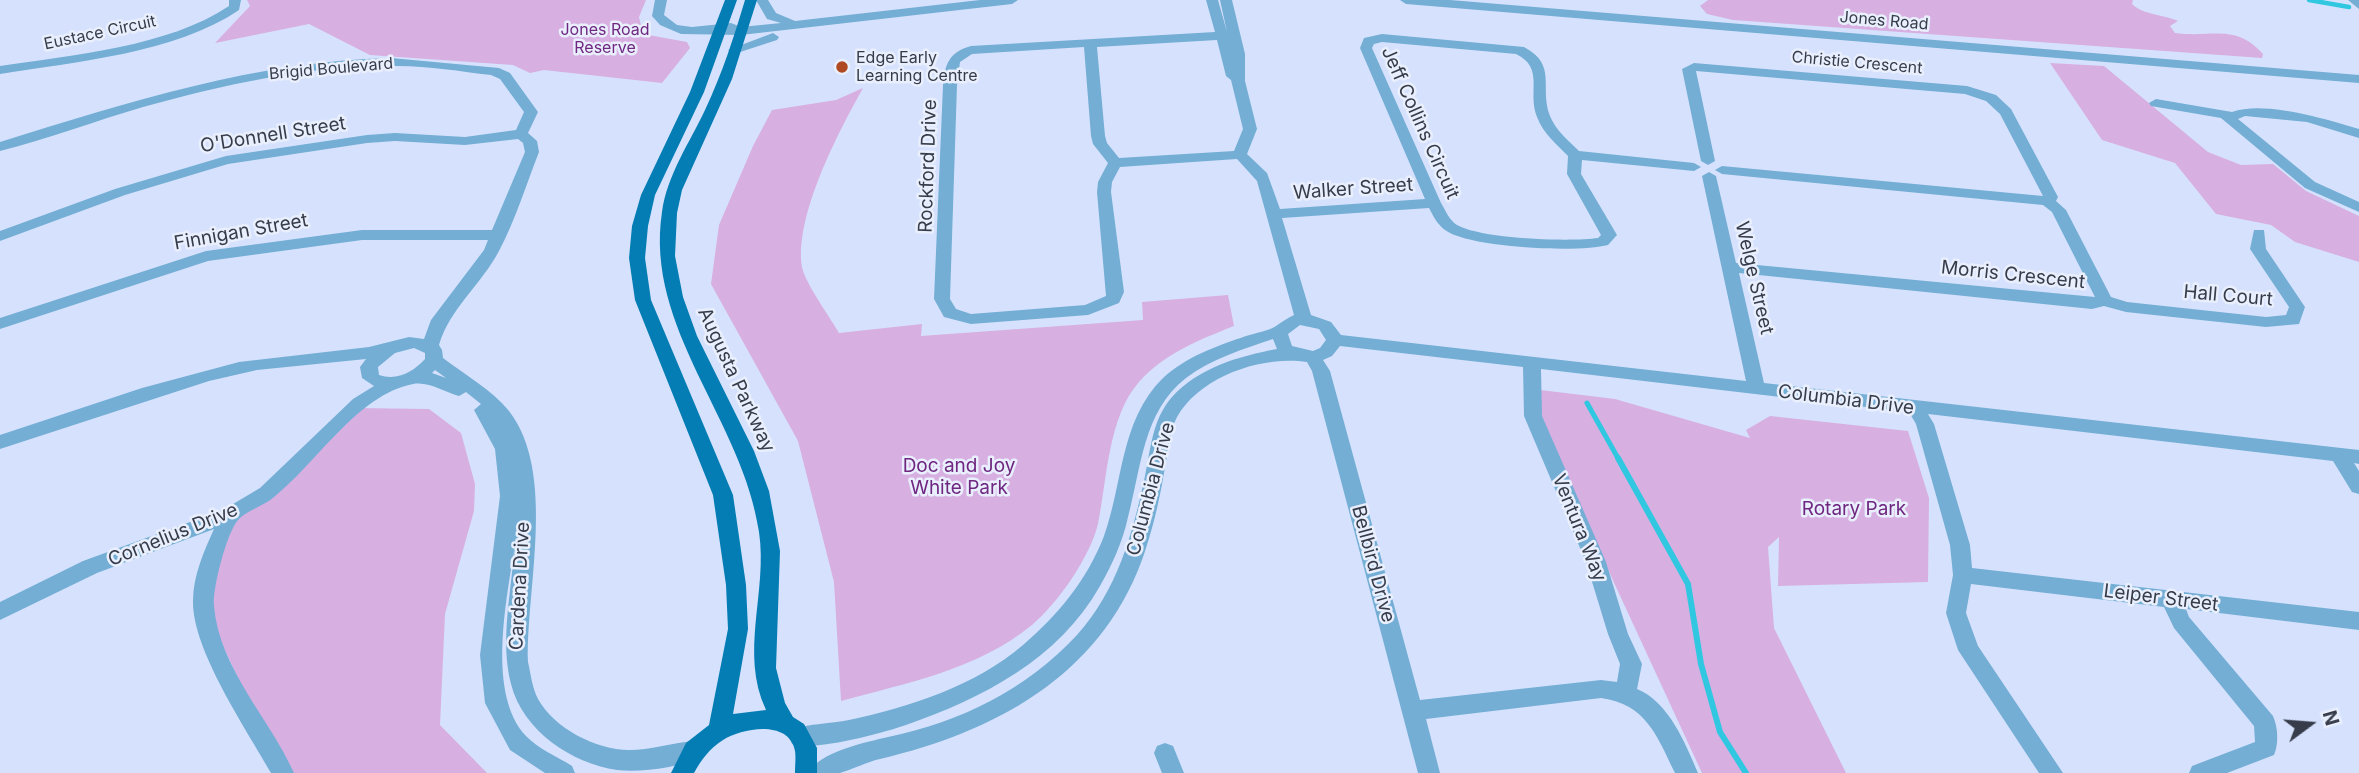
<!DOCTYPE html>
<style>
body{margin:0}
#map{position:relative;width:2359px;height:773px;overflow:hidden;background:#d6e2fd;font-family:Inter,sans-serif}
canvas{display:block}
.north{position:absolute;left:2275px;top:689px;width:70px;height:70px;-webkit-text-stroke:5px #e9effd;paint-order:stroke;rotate:74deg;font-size:19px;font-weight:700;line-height:28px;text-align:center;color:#363c4a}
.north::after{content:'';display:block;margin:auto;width:24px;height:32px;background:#363c4a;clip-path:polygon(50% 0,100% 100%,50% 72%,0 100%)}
</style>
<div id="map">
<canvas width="2359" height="773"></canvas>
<div class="north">N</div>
</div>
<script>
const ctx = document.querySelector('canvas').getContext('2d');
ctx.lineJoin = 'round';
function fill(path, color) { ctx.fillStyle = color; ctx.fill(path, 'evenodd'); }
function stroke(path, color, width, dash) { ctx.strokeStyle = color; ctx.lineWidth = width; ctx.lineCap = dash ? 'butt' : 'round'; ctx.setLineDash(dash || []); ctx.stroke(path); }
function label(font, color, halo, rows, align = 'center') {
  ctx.font = font + ' Inter,sans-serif'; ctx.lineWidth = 5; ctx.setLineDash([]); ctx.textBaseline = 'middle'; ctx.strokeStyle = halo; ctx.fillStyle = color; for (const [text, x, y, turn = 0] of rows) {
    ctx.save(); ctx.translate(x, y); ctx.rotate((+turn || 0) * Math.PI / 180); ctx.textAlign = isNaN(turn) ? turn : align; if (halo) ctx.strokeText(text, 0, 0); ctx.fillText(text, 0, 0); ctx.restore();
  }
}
const green = new Path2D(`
 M 247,0 L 646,0 L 639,17 L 643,34 L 687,42 L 690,48 L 662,83 L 544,70 L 530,73 L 513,65 L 370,55 L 309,24 L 215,43 L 250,6 Z
 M 1708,0 L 2133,0 L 2132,4 C 2143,15 2162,14 2178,21 L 2170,26 L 2175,33 C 2212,38 2235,23 2263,54 L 2262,58 L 1733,20 L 1707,14 L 1700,6 Z
 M 2050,63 L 2104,66 L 2208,152 L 2241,165 L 2273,164 L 2306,191 L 2359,216 L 2359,262 L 2295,242 L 2271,225 L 2216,214 L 2175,163 L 2102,140 Z
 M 863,88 C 839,131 794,216 802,267 C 805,283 830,317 839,333 L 922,324 L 921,336 L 1143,320 L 1142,302 L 1228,295 L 1234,326 C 1199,340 1165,353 1139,382 C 1108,417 1107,480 1098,524 C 1090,557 1058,603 1032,625 C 977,670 906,683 841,701 L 834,582 L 798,441 L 711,284 L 719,225 L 753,146 L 772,110 L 836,100 Z
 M 1524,388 L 1615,399 L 1750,438 L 1746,430 L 1770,416 L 1908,431 L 1929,498 L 1928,582 L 1778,586 L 1779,537 L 1768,547 L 1774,628 L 1846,773 L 1702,773 Z
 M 354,408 L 429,409 L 461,433 L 475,484 L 474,511 L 445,614 L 440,725 L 487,773 L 283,773 L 203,604 L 230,515 Z`);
const streamFar2 = new Path2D(`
 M 2309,0 L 2349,7`);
const streamFar1 = new Path2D(`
 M 1587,403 L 1619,460`);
const stream = new Path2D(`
 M 1618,458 L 1688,584 L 1701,664 L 1720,732 L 1746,773`);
const minor = new Path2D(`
 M 229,0 L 241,0 L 239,10 C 176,53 75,62 0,74 L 0,66 C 72,55 168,47 229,6 Z
 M 655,0 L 667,0 L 664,15 L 677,25 L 692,27 L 731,23 L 741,27 L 781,23 L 767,19 L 756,0 L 768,0 L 776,13 L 795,21 L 980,0 L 1018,0 L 1012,4 L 741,35 L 681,34 L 660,25 L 652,16 Z
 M 1206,0 L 1218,0 L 1227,32 L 1220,0 L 1232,0 L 1245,54 L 1245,81 L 1257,129 L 1247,154 L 1267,173 L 1280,209 L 1425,199 L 1360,48 L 1364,38 L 1382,34 L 1524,47 C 1558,65 1539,87 1550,116 C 1556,131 1568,140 1579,151 L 1694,163 L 1701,167 L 1694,171 L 1582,160 L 1581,174 L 1617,235 L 1608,245 C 1579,253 1469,248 1445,230 C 1438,225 1433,216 1429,208 L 1282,218 L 1311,315 L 1331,322 L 1341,335 L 1746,381 L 1702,176 L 1709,172 L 1716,176 L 1736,263 L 2095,297 L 2052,212 L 2043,205 L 1722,174 L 1715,170 L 1722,166 L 2043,196 L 2000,114 L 1986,101 L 1965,94 L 1696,71 L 1715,161 L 1708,165 L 1701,161 L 1682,69 L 1694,63 L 1967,86 L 1996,95 L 2011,109 L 2058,197 L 2056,201 L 2066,210 L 2111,297 L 2127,302 L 2266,317 L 2286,315 L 2289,307 L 2250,249 L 2254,230 L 2264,230 L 2266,249 L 2305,307 L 2299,324 L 2266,327 L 2126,312 L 2104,306 L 2092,309 L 1739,273 L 1764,383 L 2359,450 L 2359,464 L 2354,463 L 2359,471 L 2359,494 L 2352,492 L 2333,461 L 1928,414 L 1934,424 L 1970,545 L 1972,568 L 2359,612 L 2359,630 L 2186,609 L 2189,617 L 2273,716 C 2278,727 2279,744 2274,755 L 2227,773 L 2189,773 L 2192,766 L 2255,742 L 2254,726 L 2174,628 L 2164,607 L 1971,584 L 1966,613 L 1978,646 L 2063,773 L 2039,773 L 1958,650 L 1946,613 L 1953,575 L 1950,545 L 1916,424 L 1909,412 L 1541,369 L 1542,416 L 1606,562 L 1628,634 L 1642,664 L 1637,689 C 1669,702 1685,743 1698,773 L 1675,773 C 1657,736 1646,704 1601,698 L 1426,719 L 1440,773 L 1418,773 L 1312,371 L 1307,362 C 1263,355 1200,376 1177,417 C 1168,434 1168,455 1164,473 C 1159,503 1152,532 1142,560 C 1099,677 994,732 880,759 C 866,762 854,769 840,773 C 831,773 818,773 809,773 C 818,752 867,742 888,737 C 960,722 1026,690 1077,635 C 1117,591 1133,533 1145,476 C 1151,448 1152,420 1172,397 C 1198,368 1239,356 1277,349 L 1273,339 C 1243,349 1211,359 1186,378 C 1143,411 1141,469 1128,517 C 1123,541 1112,565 1100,586 C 1059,659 983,698 906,725 C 883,733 813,752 792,744 L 789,737 L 792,730 C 810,723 830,724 849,720 C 910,707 975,686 1023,645 C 1058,615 1087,580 1104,536 C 1123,484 1120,421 1162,379 C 1185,357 1217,346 1246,336 C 1255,333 1269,331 1276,326 C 1282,322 1287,318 1294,315 L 1257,181 L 1237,159 L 1120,167 L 1112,182 L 1111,192 L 1124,292 L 1119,303 L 1088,315 L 971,324 L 944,317 L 934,299 L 943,85 C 945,64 949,52 971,46 L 1215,32 ZM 1217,40 L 1226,76 L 1231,80 L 1243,129 L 1234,151 L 1119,158 L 1107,143 L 1105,136 L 1097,47 ZM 1382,42 L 1516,54 C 1545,68 1527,92 1537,117 C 1543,133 1556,144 1568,156 L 1567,174 L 1601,235 L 1598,238 C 1570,242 1481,239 1457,225 C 1449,220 1446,211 1441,203 L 1372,48 L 1374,44 ZM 1084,47 L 1091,136 L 1093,144 L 1108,163 L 1098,182 L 1097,192 L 1106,296 L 1085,305 L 971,314 L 956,309 L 950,299 L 957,85 L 960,62 L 972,54 ZM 1300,325 L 1319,329 L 1326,340 L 1320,348 L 1313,351 L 1292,346 L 1288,334 ZM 1340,346 L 1523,367 L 1524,416 L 1586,562 L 1608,634 L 1620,664 L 1617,682 L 1601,680 L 1420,700 L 1330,371 L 1323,360 L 1332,356 Z
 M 1400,0 L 1450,0 L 2359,75 L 2359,83 L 1406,4 Z
 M 2348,0 L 2359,0 L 2359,9 Z
 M 773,33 L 779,37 L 777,40 L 734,54 L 728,50 Z
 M 391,58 L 499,68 L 510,73 L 538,112 L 528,133 L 537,141 L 539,152 C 526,185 515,221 499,251 C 481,285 450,308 439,345 L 442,350 L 443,358 C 465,375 491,389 509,411 C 557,473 526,589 528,662 C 531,675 532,687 538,699 C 554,728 596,750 629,750 C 650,750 672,743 693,741 L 701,744 L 704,751 L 701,758 C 678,767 642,773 617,770 C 571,763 523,731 511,684 C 500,641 511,595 514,551 C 506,602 487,695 526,736 C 537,748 558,757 572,766 L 575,773 L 545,773 L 510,750 L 485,703 L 480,655 L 500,496 L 495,449 L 474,410 L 481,404 L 466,392 L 459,396 C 444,392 429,381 413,384 C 357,395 317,463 274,497 C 264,506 247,510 238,520 C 227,532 212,589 214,606 C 219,668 270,719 294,773 L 271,773 C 247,730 192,650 193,601 C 193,576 204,551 214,529 L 97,573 L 0,620 L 0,602 L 83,561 L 223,510 L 260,488 L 353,399 L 374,386 L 362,378 L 360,367 L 366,359 L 257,370 L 209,381 L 0,449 L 0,435 L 142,388 L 239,362 L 369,347 L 409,337 L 424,339 L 431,320 L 484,250 L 488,240 L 362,240 L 208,261 L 0,329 L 0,318 L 206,251 L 362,230 L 492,230 L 525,152 L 523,143 L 518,139 L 465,145 L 395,141 L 367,143 L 228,164 L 125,195 L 0,241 L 0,231 L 115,189 L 226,156 L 367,135 L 395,133 L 465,137 L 516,130 L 524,112 L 500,79 L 491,75 C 458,71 424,65 390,66 C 307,66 223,85 143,107 C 95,121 48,139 0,151 L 0,142 C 128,102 257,61 391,58 ZM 414,348 L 425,353 L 425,359 C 413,372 397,381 379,375 L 378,367 L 395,353 ZM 435,370 L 446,378 L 432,373 Z
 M 2156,99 L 2232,112 C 2264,100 2326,119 2359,129 L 2359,138 L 2307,122 L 2245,116 L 2238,119 L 2315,182 L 2359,202 L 2359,212 L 2305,188 L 2221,118 L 2151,106 L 2149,103 Z
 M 1165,743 L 1173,746 L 1184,773 L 1162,773 L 1154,753 L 1157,746 Z`);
const major = new Path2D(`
 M 725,0 L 737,0 L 704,92 L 655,195 L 648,226 L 645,258 L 651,300 L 733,495 L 746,585 L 748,629 L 733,714 L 766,710 C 739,652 768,592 759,532 C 743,420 644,329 662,212 C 667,175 690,142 705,110 C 722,74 734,37 745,0 L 757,0 L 732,79 L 682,190 L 677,213 L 675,256 L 683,297 L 697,336 L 754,451 L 769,491 L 780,551 L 776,668 L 785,703 L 793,717 L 804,724 L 817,748 L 817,773 L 795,773 C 795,766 796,757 795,751 C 789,719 742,728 723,740 C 710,748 701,760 694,773 L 671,773 L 686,743 L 709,725 L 728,629 L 726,585 L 713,495 L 635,300 L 629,258 L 632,226 L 641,195 L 690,92 Z`);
const markers = [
 [842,67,7,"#af4921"]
];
const farStreetnames = [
 ["Jones Road",1884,21,5],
 ["Eustace Circuit",100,33,-12],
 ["Christie Crescent",1857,63,5],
 ["Brigid Boulevard",331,69,-5]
];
const farParknames = [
 ["Jones Road",605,30],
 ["Reserve",605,48]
];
const farPoinames = [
 ["Edge Early",856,58],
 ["Learning Centre",856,76]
];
const streetNames = [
 ["Jeff Collins Circuit",1420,123,66],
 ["O'Donnell Street",273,135,-9],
 ["Rockford Drive",928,166,-88],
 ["Walker Street",1353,189,-4],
 ["Finnigan Street",241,232,-10],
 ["Morris Crescent",2013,275,6],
 ["Welge Street",1754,278,77],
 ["Hall Court",2228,296,5],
 ["Augusta Parkway",736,380,65],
 ["Columbia Drive",1846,400,7],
 ["Columbia Drive",1151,489,-75],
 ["Ventura Way",1579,528,68],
 ["Cornelius Drive",173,535,-22],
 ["Bellbird Drive",1373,564,75],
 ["Cardena Drive",520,586,-87],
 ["Leiper Street",2161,598,7]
];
const parkNames = [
 ["Doc and Joy",959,466],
 ["White Park",959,488],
 ["Rotary Park",1854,509]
];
fill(green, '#d7afe1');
stroke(streamFar2, '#30c7e1', 4.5);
stroke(streamFar1, '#30c7e1', 5);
stroke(stream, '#30c7e1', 6);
fill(minor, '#74aed5');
fill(major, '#047db5');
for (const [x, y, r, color] of markers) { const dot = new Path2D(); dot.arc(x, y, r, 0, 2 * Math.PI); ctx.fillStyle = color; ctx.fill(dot); stroke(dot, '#e9effd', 2.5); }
label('16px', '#363c4a', '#e9effd', farStreetnames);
label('16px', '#6f2780', '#e9effd', farParknames);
label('16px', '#363c4a', '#e9effd', farPoinames, 'left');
label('19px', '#363c4a', '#e9effd', streetNames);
label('19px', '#6f2780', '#e9effd', parkNames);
</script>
